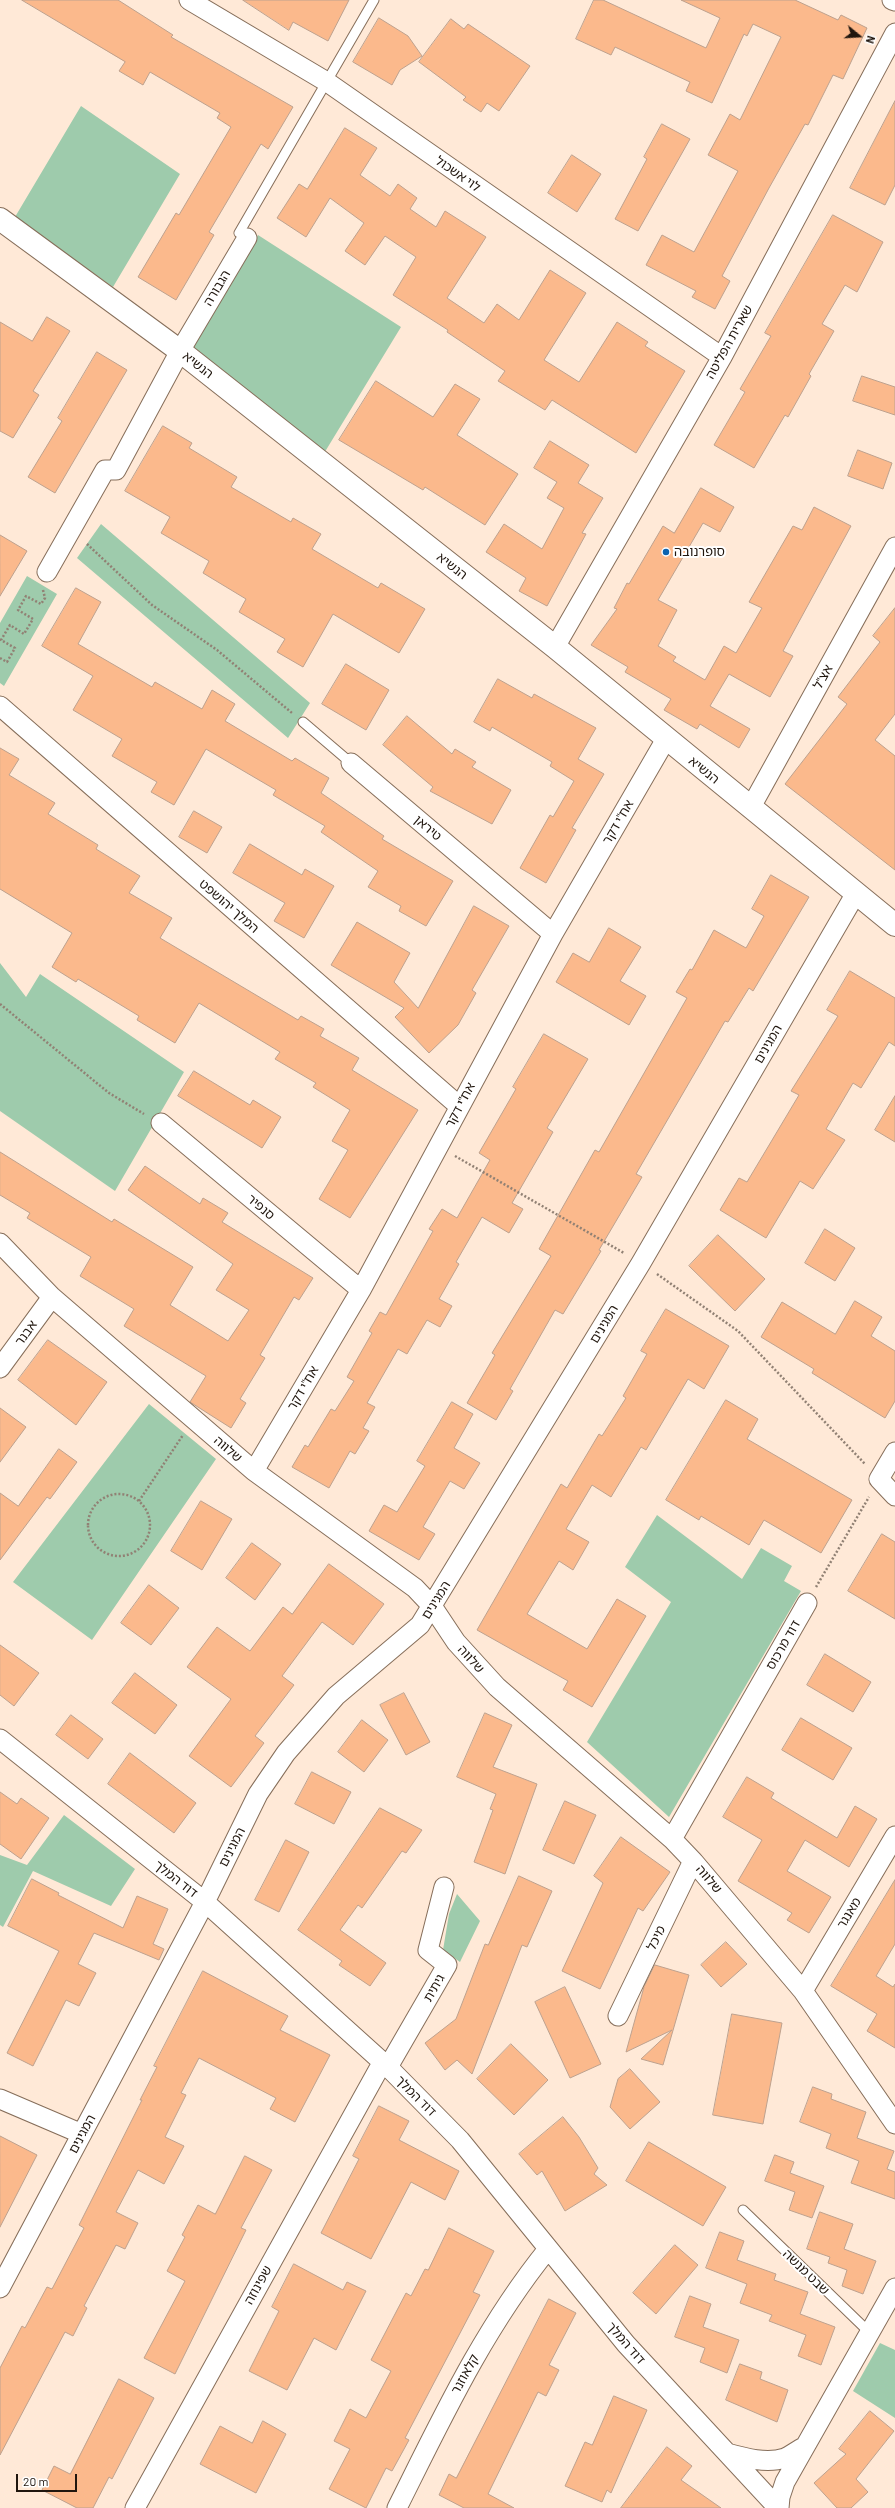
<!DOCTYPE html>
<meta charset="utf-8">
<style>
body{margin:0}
#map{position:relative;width:895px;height:2508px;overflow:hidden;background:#ffe9d7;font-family:Barlow,sans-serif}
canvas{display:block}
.north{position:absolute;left:839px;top:16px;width:40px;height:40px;-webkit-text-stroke:3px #fff;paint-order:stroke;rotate:108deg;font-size:11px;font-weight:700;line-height:16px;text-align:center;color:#20160e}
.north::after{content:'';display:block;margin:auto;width:14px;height:18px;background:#20160e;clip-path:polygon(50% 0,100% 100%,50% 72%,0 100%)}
.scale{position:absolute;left:16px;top:2474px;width:61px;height:18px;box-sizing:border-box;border:2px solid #20160e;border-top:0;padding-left:5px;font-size:12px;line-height:14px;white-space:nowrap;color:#20160e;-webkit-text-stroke:3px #fff;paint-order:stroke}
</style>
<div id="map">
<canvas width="895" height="2508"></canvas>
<div class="north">N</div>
<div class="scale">20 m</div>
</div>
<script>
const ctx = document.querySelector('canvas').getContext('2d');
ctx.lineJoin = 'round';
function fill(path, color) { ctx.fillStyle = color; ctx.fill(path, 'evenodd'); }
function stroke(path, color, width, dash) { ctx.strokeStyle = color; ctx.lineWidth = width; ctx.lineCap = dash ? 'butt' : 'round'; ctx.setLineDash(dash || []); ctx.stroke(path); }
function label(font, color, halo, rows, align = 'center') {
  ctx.font = font + ' Barlow,"Noto Sans Hebrew",sans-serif'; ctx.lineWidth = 4; ctx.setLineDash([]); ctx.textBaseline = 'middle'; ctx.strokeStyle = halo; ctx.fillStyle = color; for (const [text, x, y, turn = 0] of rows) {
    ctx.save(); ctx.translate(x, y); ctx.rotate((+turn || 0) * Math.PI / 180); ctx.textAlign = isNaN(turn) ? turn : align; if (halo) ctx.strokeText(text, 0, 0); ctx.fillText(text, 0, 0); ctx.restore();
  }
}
const green = new Path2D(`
 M 81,106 L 180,174 L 113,287 L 15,217 Z
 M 258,235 L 401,327 L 323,455 L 191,349 Z
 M 101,524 L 310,703 L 288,738 L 77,558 Z
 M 27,576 L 57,594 L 4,686 L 0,683 L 0,623 Z
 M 0,963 L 26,997 L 40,974 L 184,1072 L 115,1191 L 0,1111 Z
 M 149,1404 L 216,1459 L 92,1640 L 13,1582 Z
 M 657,1515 L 742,1579 L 761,1548 L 792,1566 L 784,1581 L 801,1591 L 669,1817 L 587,1742 L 671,1602 L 625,1567 Z
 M 64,1815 L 135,1869 L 111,1906 L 33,1871 L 3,1927 L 0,1925 L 0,1855 L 27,1865 Z
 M 457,1894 L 480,1921 L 460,1962 L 443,1950 L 449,1914 Z
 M 880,2343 L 895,2350 L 895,2418 L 853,2391 Z`);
const building = new Path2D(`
 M 22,0 L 118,0 L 173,35 L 171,37 L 293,107 L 268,149 L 261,144 L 209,232 L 214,235 L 176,300 L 138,277 L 176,213 L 179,215 L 231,127 L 217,118 L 220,113 L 150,72 L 143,85 L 119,71 L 125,62 Z
 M 243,0 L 349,0 L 328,41 L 293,22 L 289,30 Z
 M 594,0 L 603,0 L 706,48 L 720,18 L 681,0 L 795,0 L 838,20 L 841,15 L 867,28 L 843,79 L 833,75 L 808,125 L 805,124 L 769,188 L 722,276 L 730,281 L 715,309 L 692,297 L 696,291 L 646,265 L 662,235 L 694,252 L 738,171 L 708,155 L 730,114 L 740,120 L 781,37 L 753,24 L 747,36 L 744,34 L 712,103 L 686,91 L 690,82 L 615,47 L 611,55 L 576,39 Z
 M 379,18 L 408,36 L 422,56 L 400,70 L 392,85 L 353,62 Z
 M 451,19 L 464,29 L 468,24 L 530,66 L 499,111 L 487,103 L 481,112 L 463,100 L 466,97 L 419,62 Z
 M 895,101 L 895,185 L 885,205 L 850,188 Z
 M 662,124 L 690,139 L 638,231 L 615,219 L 647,159 L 644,157 Z
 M 345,128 L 377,148 L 360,175 L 390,196 L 398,184 L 417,198 L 410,209 L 436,227 L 445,211 L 486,237 L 447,298 L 484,323 L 497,304 L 519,320 L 550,270 L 586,293 L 544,360 L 579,382 L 617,322 L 648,342 L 645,346 L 685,371 L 636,453 L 552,400 L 545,410 L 498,381 L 505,371 L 447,332 L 448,330 L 393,295 L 416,257 L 385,236 L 365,265 L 345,251 L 364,223 L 330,198 L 306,237 L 277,218 L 299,184 L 307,189 Z
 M 572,155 L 601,174 L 577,212 L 548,193 Z
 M 833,215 L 883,242 L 857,292 L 845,285 L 822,324 L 834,331 L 809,374 L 811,376 L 788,417 L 785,415 L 754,468 L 714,445 L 745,392 L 740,389 L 771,336 L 765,333 Z
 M 47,317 L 70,331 L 33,391 L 39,395 L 13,438 L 0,431 L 0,322 L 32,341 Z
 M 97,352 L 127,370 L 55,493 L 28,477 L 62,421 L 58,418 Z
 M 862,376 L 895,387 L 895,415 L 853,401 Z
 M 376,381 L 433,417 L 455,384 L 480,399 L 457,435 L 518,474 L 485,525 L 425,487 L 423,490 L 339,440 Z
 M 163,426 L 192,443 L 189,448 L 237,477 L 231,487 L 291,522 L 293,518 L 321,534 L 312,549 L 378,588 L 381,583 L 425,609 L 399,653 L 333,614 L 303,667 L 277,652 L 285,639 L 239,612 L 246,599 L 203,573 L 209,561 L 161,533 L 170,517 L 125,491 Z
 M 550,441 L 589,465 L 578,483 L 603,498 L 582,533 L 586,534 L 547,606 L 519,591 L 526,578 L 486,552 L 504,524 L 542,549 L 564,508 L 547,498 L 557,482 L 534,468 Z
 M 858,450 L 892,463 L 883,489 L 848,476 Z
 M 701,488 L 734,507 L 720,532 L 703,523 L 658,600 L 677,610 L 658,646 L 676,657 L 673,661 L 705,680 L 724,646 L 736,653 L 762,608 L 749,602 L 793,526 L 802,530 L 814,507 L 851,526 L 783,651 L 793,656 L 770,697 L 729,674 L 710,706 L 750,729 L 739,748 L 700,724 L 697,729 L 664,710 L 671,699 L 625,672 L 628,667 L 591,645 L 617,609 L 614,608 L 627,583 L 629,584 L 663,526 L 674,533 Z
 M 0,535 L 27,551 L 0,596 Z
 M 76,588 L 101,602 L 78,644 L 152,687 L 155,682 L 202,709 L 212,690 L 235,704 L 225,721 L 292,761 L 295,758 L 329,778 L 321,793 L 384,836 L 382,839 L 453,881 L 426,926 L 399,911 L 401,906 L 368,887 L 378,871 L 321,832 L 325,826 L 273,795 L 276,790 L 206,749 L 174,805 L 151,792 L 157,782 L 112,756 L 122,739 L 73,710 L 93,676 L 42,646 Z
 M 895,608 L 895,714 L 875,740 L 895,756 L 895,870 L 785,784 L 847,704 L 838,697 L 880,642 L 873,636 Z
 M 346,664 L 389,690 L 366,730 L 322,704 Z
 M 498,679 L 532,698 L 534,694 L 596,728 L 578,759 L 604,774 L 572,828 L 576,830 L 546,883 L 520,868 L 550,815 L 553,817 L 574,781 L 550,766 L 552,762 L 492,727 L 490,731 L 474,722 Z
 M 407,716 L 452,754 L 455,749 L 476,762 L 472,767 L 511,790 L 492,824 L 430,791 L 433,787 L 383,745 Z
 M 0,748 L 19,759 L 9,775 L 55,803 L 48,814 L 98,845 L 96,849 L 140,876 L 129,893 L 172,918 L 160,938 L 298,1020 L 301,1016 L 324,1029 L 320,1036 L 359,1058 L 352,1070 L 418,1110 L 350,1218 L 319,1199 L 348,1150 L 332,1141 L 350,1110 L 313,1087 L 316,1083 L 275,1059 L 280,1052 L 199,1003 L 175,1043 L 137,1020 L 139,1016 L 78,979 L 76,982 L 52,967 L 72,933 L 0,889 Z
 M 194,811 L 222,827 L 207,853 L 179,837 Z
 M 250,844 L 302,875 L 305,869 L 334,886 L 304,938 L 274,921 L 285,903 L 233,873 Z
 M 771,875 L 809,897 L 753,991 L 749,988 L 728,1022 L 725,1021 L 636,1174 L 642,1177 L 599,1250 L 601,1251 L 563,1314 L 555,1310 L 510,1389 L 513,1391 L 496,1420 L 467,1403 L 495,1355 L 492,1353 L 551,1256 L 539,1249 L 595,1150 L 599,1152 L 687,998 L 676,992 L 690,969 L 692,970 L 714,930 L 746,948 L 764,916 L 752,909 Z
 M 474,906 L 509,926 L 472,990 L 476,993 L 458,1025 L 429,1053 L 395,1017 L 404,1008 L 331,965 L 357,922 L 410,953 L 394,982 L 418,1008 Z
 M 609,928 L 641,947 L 620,981 L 646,996 L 629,1025 L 556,982 L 573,953 L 589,962 Z
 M 850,971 L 895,998 L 895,1046 L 889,1042 L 861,1088 L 853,1083 L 826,1129 L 845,1140 L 813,1189 L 800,1181 L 766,1238 L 720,1210 L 739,1178 L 747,1182 L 799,1095 L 791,1091 L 838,1016 L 827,1010 Z
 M 544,1034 L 588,1059 L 547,1128 L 553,1132 L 512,1203 L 523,1209 L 509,1233 L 482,1217 L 456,1262 L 459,1264 L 439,1299 L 452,1306 L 440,1327 L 427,1320 L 407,1354 L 398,1349 L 367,1403 L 375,1407 L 363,1428 L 369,1431 L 355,1454 L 350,1451 L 329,1488 L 292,1467 L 305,1445 L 308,1447 L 331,1409 L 335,1411 L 354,1381 L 347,1377 L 372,1333 L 369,1331 L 380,1312 L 386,1315 L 433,1231 L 429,1229 L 442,1209 L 457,1218 L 490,1160 L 479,1153 L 516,1089 L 513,1087 Z
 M 194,1071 L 250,1105 L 253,1100 L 281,1117 L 262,1148 L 178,1096 Z
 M 895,1096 L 895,1142 L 875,1130 Z
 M 0,1152 L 112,1222 L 114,1219 L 193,1267 L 170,1305 L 228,1341 L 249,1310 L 216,1290 L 233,1264 L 128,1190 L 145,1166 L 200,1204 L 203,1198 L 228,1213 L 222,1222 L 313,1278 L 299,1300 L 294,1297 L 260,1355 L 265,1358 L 240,1399 L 246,1403 L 231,1428 L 190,1402 L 206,1376 L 124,1326 L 134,1309 L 80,1276 L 91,1257 L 27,1218 L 30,1213 L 0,1195 Z
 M 825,1229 L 855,1248 L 835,1281 L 805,1263 Z
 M 718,1235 L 765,1279 L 735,1311 L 689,1266 Z
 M 855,1301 L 882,1317 L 871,1336 L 895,1351 L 895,1401 L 885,1418 L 812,1373 L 814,1369 L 761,1337 L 782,1302 L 835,1334 Z
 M 666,1309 L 729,1346 L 704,1389 L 688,1379 L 646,1450 L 641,1447 L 611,1497 L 592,1485 L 566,1529 L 589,1542 L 573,1570 L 559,1561 L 527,1614 L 587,1649 L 617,1599 L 646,1616 L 592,1707 L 563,1690 L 568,1681 L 477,1630 L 561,1484 L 567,1488 L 599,1434 L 602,1436 L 626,1398 L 623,1396 L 647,1354 L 641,1351 Z
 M 48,1340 L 107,1382 L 76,1425 L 18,1380 Z
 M 726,1400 L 758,1419 L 747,1439 L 852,1500 L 821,1553 L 764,1520 L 749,1545 L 701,1516 L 699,1520 L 666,1500 Z
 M 452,1402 L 473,1414 L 454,1448 L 480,1463 L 464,1489 L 450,1481 L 423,1527 L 435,1534 L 419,1560 L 369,1531 L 384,1505 L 397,1512 L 425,1466 L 417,1461 Z
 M 0,1408 L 26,1427 L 0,1462 Z
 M 59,1449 L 77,1462 L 50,1499 L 47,1497 L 0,1560 L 0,1493 L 18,1506 Z
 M 201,1501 L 232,1519 L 202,1570 L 171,1551 Z
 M 882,1534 L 895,1542 L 895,1619 L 848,1591 Z
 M 252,1543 L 281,1564 L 255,1600 L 226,1578 Z
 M 329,1564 L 384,1604 L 353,1645 L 322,1622 L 282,1676 L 294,1685 L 255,1736 L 264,1743 L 231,1787 L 189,1756 L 231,1699 L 187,1667 L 217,1627 L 250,1651 L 283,1607 L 292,1614 Z
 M 149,1585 L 179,1608 L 151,1645 L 121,1623 Z
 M 0,1645 L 39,1673 L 14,1706 L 0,1695 Z
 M 825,1654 L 871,1682 L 853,1712 L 807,1685 Z
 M 135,1673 L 177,1705 L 155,1734 L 112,1703 Z
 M 404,1693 L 430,1742 L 406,1755 L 380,1705 Z
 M 485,1713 L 512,1725 L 493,1767 L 537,1784 L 505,1874 L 474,1862 L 493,1810 L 490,1809 L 496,1794 L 457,1777 Z
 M 71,1715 L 103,1739 L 88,1759 L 56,1735 Z
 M 801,1718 L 852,1748 L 833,1780 L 782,1750 Z
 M 362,1720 L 388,1740 L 364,1772 L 338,1752 Z
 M 130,1753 L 196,1803 L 174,1833 L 108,1784 Z
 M 312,1772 L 351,1792 L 334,1824 L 295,1804 Z
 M 747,1777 L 774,1793 L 771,1798 L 837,1838 L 855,1806 L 877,1819 L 849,1867 L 805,1840 L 787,1871 L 831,1897 L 809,1933 L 787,1920 L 792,1913 L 738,1881 L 762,1840 L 723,1817 Z
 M 0,1792 L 17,1804 L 21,1798 L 49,1818 L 21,1859 L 0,1844 Z
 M 565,1801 L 596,1815 L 574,1864 L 543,1850 Z
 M 380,1808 L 422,1830 L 406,1853 L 402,1851 L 362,1908 L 358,1905 L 340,1930 L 386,1963 L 370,1986 L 339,1965 L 342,1961 L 298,1930 Z
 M 621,1837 L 670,1872 L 643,1911 L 638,1908 L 600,1989 L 562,1971 L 603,1883 L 594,1876 Z
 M 286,1840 L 309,1852 L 279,1912 L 255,1900 Z
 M 519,1876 L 552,1891 L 527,1947 L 522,1945 L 472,2074 L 457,2060 L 445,2070 L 425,2043 L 456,2019 L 485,1944 L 488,1945 Z
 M 32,1879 L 59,1893 L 58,1895 L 123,1928 L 137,1896 L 168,1909 L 153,1944 L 164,1949 L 159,1960 L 94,1933 L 78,1964 L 96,1973 L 79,2006 L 66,2000 L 33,2066 L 7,2053 L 59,1951 L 8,1926 Z
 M 895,1880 L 895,1944 L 876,1976 L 893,1987 L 895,1984 L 895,2048 L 867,2031 L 877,2014 L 831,1986 Z
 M 726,1942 L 747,1964 L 721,1987 L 701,1965 Z
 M 655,1965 L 689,1975 L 663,2065 L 641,2059 L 672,2030 L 626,2052 L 644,1987 Z
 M 203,1971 L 288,2016 L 280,2030 L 330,2055 L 295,2122 L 270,2109 L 276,2098 L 199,2058 L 181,2093 L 186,2095 L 165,2137 L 184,2146 L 164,2184 L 138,2170 L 116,2212 L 138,2223 L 125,2249 L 116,2245 L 84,2306 L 87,2308 L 73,2336 L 65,2332 L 0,2455 L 0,2368 L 22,2326 L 25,2328 L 47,2287 L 52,2289 L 84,2228 L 79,2225 L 142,2100 L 140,2100 L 157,2067 L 154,2066 Z
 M 565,1987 L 601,2064 L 570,2078 L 535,2002 Z
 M 732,2014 L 782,2023 L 763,2124 L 713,2115 Z
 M 511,2044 L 548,2080 L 514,2115 L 477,2079 Z
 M 630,2069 L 660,2102 L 630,2129 L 610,2107 L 618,2079 Z
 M 813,2087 L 832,2094 L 831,2099 L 866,2112 L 857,2138 L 894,2151 L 887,2169 L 895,2172 L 895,2199 L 851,2183 L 859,2161 L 826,2148 L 831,2134 L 800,2122 Z
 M 379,2106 L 409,2121 L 399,2140 L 459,2171 L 445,2200 L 411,2182 L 371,2259 L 321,2233 L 359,2159 L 353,2156 Z
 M 563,2117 L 579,2137 L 598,2168 L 594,2174 L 607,2185 L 565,2211 L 542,2171 L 537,2175 L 519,2154 Z
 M 0,2136 L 37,2155 L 0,2227 Z
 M 649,2142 L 726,2187 L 703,2226 L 626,2181 Z
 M 775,2155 L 794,2162 L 790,2173 L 824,2186 L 812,2218 L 789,2210 L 795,2192 L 765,2181 Z
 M 245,2156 L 272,2170 L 241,2228 L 246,2230 L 175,2374 L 144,2358 L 185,2281 L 167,2271 L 185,2237 L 182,2235 L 198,2205 L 215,2214 Z
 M 820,2212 L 853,2224 L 844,2249 L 876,2261 L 863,2294 L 842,2286 L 847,2270 L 828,2263 L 830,2257 L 807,2249 Z
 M 449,2228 L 494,2251 L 473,2292 L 480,2295 L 405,2438 L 409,2440 L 392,2471 L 386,2468 L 366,2508 L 329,2489 L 350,2449 L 334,2441 L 350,2409 L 366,2418 L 391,2371 L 371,2360 L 406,2293 L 411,2296 L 425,2269 L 428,2270 Z
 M 720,2232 L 744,2241 L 737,2260 L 776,2274 L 774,2280 L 808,2292 L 800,2314 L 835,2327 L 821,2365 L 798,2356 L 806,2335 L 769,2321 L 772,2315 L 740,2303 L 747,2284 L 706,2268 Z
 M 675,2245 L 698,2265 L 656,2314 L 633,2293 Z
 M 294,2264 L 343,2290 L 347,2282 L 366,2291 L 336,2350 L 314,2338 L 287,2390 L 249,2371 L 279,2311 L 272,2307 Z
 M 690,2296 L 711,2304 L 703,2327 L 739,2340 L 727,2373 L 700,2362 L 705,2348 L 675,2337 Z
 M 549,2299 L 576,2313 L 549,2365 L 559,2370 L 546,2396 L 538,2392 L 488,2494 L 514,2508 L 464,2508 L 439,2495 L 449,2474 L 456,2478 Z
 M 740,2364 L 762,2372 L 760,2379 L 788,2390 L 777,2422 L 726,2400 Z
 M 119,2379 L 154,2398 L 112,2479 L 109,2477 L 93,2508 L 77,2508 L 42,2490 L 54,2466 L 70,2474 Z
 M 614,2396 L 647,2410 L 611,2493 L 607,2490 L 602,2502 L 565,2486 L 585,2442 L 592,2445 Z
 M 870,2411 L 894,2431 L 856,2479 L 868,2492 L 851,2508 L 837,2508 L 814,2483 L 846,2454 L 839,2449 Z
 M 263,2421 L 286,2434 L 256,2493 L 200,2464 L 220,2426 L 252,2443 Z
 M 667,2447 L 692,2466 L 681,2480 L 721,2508 L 621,2508 Z`);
const path = new Path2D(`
 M 87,544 L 152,605 L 217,650 L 292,713
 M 0,658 L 7,662 L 15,648 L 1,640 L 10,625 L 24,634 L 33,619 L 18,610 L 26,596 L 41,604 L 45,598 L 43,590
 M 0,1004 L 109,1093 L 144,1114
 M 455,1156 L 624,1253
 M 657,1274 L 738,1331 L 865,1464
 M88 1525a31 31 0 1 1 62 0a31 31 0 1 1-62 0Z
 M 139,1501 L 183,1435
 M 816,1587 L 869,1497`);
const service = new Path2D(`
 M 247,238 L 239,233 L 374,0
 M 303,722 L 351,763
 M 743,2210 L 870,2333`);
const minor = new Path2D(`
 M 189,0 L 327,82 L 722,357
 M 892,0 L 895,1
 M 47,572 L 105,470 L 116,470 L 180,351 L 247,238
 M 555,647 L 722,357 L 895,33
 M 0,706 L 459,1106
 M 351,763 L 553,934
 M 751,807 L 895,547
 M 161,1123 L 361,1290
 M 0,1243 L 52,1297 L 254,1471 L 415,1588 L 432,1606 L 456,1642 L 497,1687 L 672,1839 L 693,1861 L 803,1991 L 895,2124
 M 0,1368 L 52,1297
 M 895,1452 L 879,1479 L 895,1496
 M 254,1471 L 361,1290 L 553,934 L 666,739
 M 0,1739 L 205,1902 L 388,2067 L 460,2140 L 626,2344 L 778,2508
 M 672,1839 L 807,1603
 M 803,1991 L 895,1836
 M 618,2016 L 693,1861
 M 388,2067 L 447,1965 L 428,1950 L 444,1887
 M 0,2099 L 82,2134
 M 0,2288 L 205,1902 L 258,1794 L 286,1753 L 336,1696 L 420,1625 L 641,1263 L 856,893
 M 727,2453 C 745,2458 767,2464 785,2458 C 791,2455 798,2450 804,2447
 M 135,2508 L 382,2063
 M 397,2508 C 442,2418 484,2328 548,2249
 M 779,2508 L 780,2497 L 785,2482 L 895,2288`);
const tertiary = new Path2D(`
 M 0,219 L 180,351 L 555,647 L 895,925`);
const markers = [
 [666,552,4,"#0b63b0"]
];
const streetNames = [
 ["לוי אשכול",458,174,35],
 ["הגבורה",217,288,-59],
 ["שארית הפליטה",729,342,-61],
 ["הנשיא",198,365,38],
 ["הנשיא",452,566,38],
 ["אצ\"ל",823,677,-61],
 ["הנשיא",704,770,39],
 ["אח\"י דקר",618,822,-60],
 ["טיראן",428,828,40],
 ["המלך יהושפט",229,906,41],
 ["המגינים",768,1044,-60],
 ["אח\"י דקר",460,1105,-62],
 ["סנפיר",261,1207,40],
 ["המגינים",604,1324,-59],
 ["אבנר",26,1333,-54],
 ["אח\"י דקר",303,1388,-60],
 ["שלווה",228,1449,41],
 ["המגינים",436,1600,-58],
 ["דוד מרכוס",783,1645,-60],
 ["שלווה",471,1659,48],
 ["המגינים",232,1847,-63],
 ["דוד המלך",176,1879,38],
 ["שלווה",709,1879,50],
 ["מאנגר",849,1913,-59],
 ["מיכל",656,1938,-64],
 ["גיתית",434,1988,-60],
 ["דוד המלך",416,2096,45],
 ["המגינים",82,2134,-62],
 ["שבט מנשה",806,2272,44],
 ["שפינוזה",258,2285,-61],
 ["דוד המלך",626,2343,49],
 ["קלאוזנר",465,2374,-61]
];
const poiNames = [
 ["סופרנובה",674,552]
];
fill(green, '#9ecbac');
fill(building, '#fbb98c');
stroke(building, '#bda18e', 1);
stroke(service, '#866e5a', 11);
stroke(minor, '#866e5a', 21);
stroke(tertiary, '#866e5a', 24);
stroke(path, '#918174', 2.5, [2, 2]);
stroke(service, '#fff', 9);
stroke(minor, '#fff', 19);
stroke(tertiary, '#fff', 22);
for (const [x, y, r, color] of markers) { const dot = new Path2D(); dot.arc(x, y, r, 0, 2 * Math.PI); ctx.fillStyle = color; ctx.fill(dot); stroke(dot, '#fff', 1.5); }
label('13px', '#20160e', '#fff', streetNames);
label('13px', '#20160e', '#fff', poiNames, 'left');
</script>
